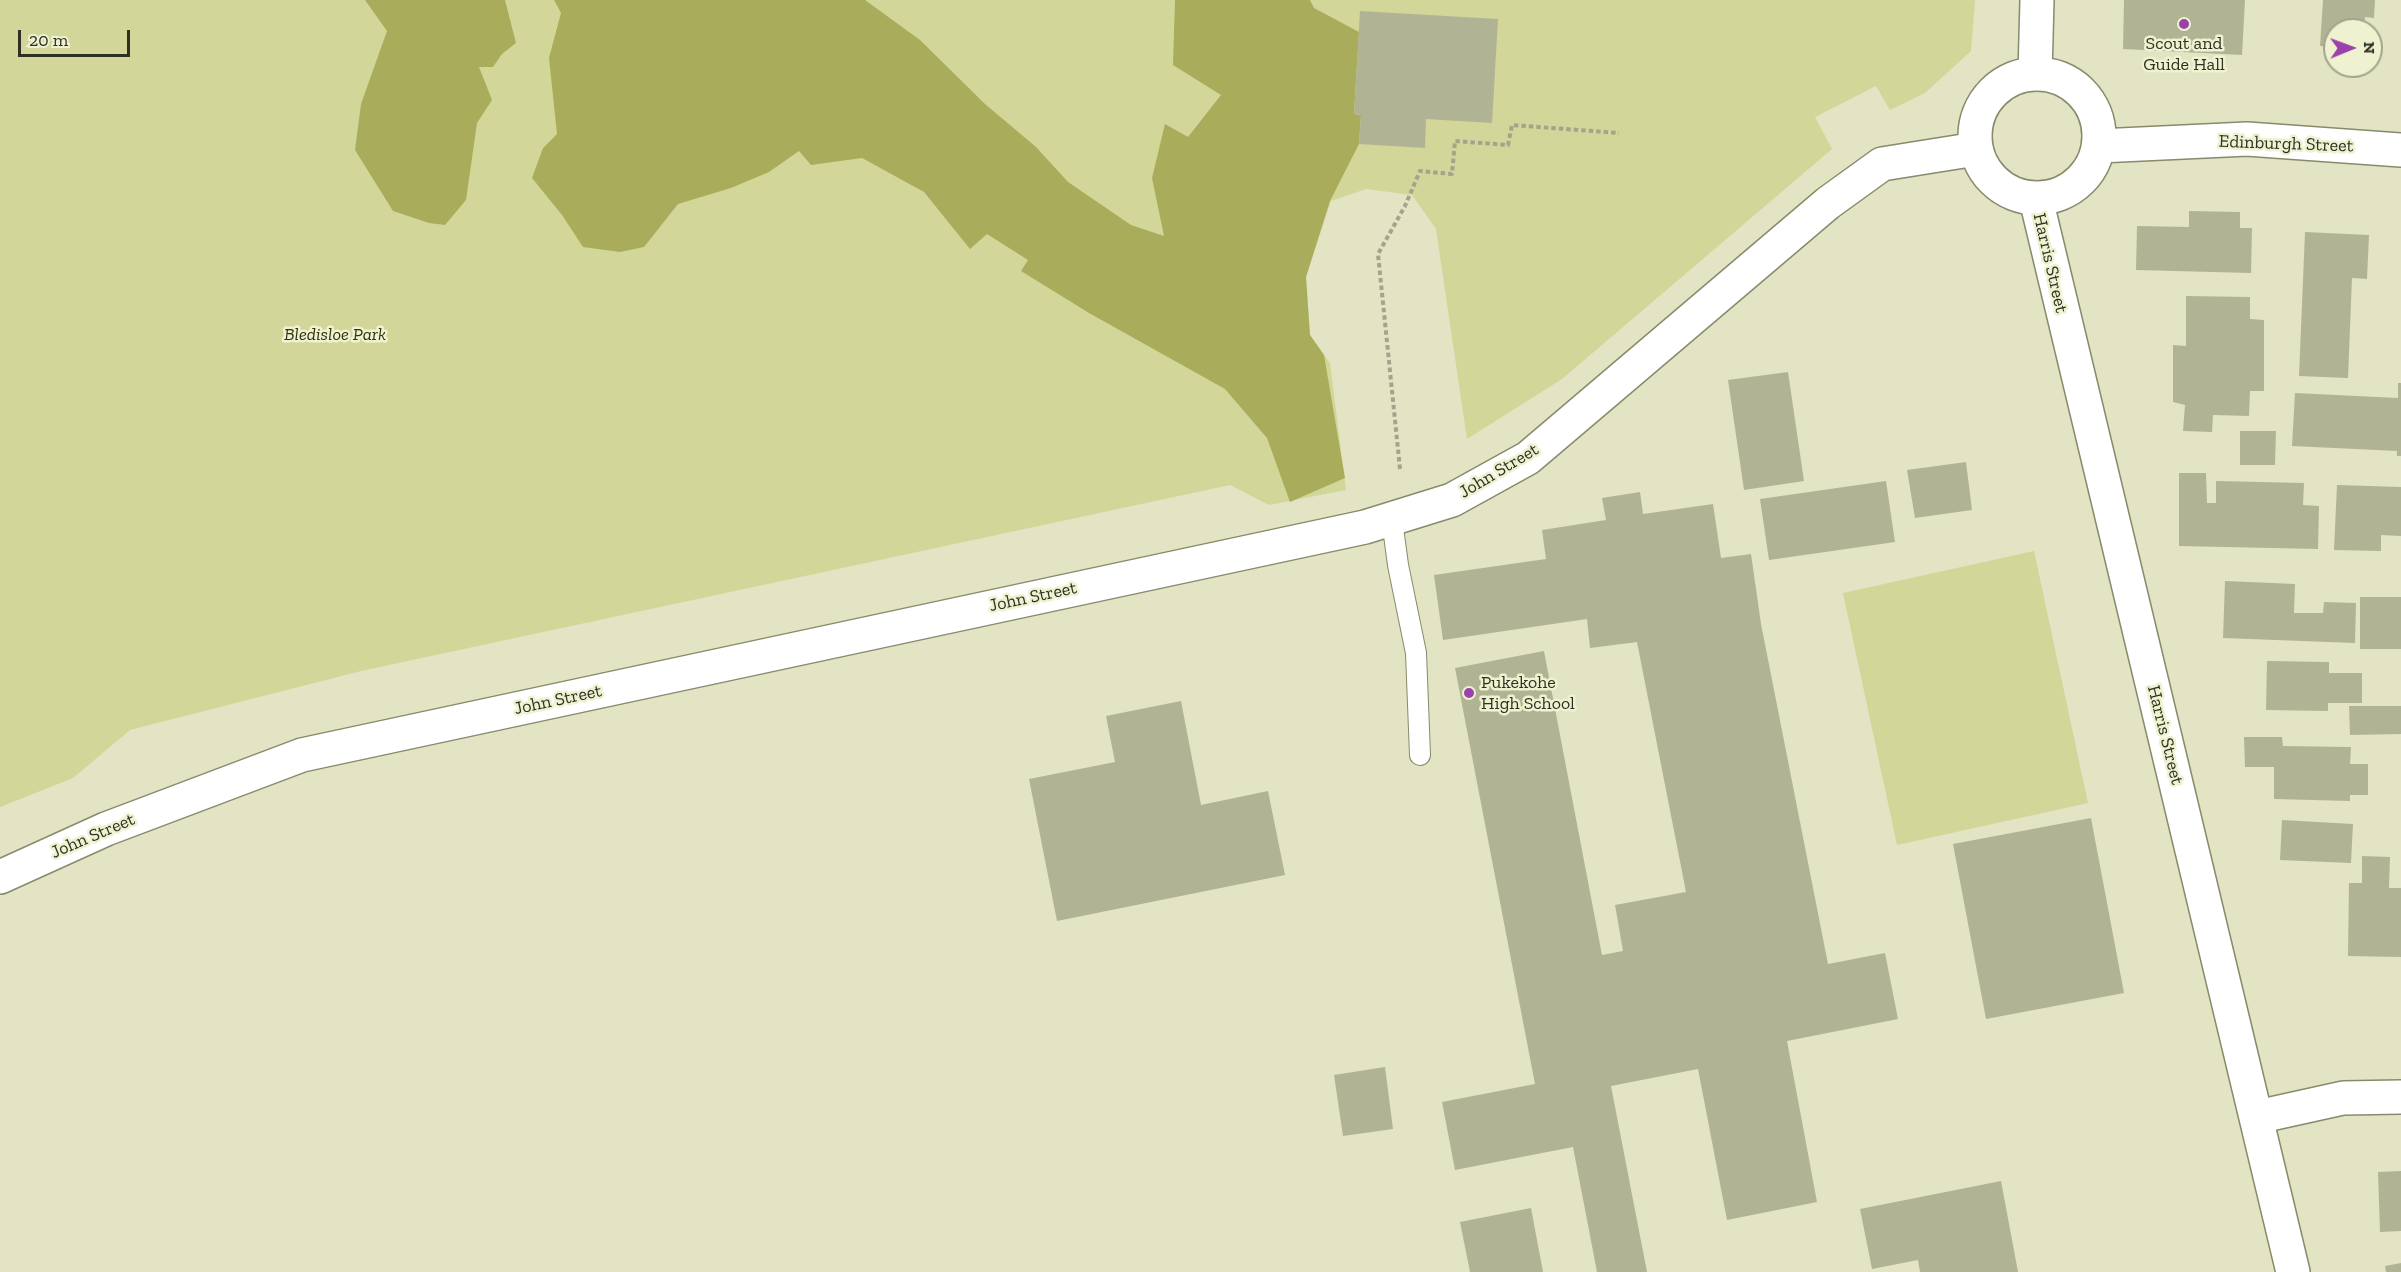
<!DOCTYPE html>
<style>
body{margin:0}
#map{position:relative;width:2401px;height:1272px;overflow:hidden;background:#e2e4c3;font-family:"Zilla Slab",serif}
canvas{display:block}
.north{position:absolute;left:2323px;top:18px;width:60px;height:60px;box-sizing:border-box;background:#eff2d0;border:2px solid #a2a48b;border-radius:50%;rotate:89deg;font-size:16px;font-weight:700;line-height:24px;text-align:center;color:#2f3024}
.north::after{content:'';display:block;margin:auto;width:21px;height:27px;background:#9b41ac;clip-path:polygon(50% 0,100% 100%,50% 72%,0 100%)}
.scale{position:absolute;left:18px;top:30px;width:112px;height:27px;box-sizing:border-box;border:3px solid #2f3024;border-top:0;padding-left:8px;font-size:18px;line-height:21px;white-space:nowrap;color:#2f3024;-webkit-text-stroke:4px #eff2d0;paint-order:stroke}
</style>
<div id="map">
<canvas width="2401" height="1272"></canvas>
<div class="north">N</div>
<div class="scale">20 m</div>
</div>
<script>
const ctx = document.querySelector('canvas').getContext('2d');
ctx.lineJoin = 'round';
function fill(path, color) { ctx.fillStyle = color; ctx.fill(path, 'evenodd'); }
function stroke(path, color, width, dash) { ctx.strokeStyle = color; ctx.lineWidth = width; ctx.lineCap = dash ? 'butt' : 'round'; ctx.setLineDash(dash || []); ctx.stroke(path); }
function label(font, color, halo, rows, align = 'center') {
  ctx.font = font + ' "Zilla Slab",serif'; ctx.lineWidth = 5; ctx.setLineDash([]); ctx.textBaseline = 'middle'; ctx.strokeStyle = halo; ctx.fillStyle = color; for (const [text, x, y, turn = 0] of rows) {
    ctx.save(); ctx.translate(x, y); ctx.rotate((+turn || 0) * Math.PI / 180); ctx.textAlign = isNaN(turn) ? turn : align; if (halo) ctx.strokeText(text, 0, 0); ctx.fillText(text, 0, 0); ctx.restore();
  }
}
const green = new Path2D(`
 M 0,0 L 1975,0 L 1971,51 L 1925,93 L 1890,110 L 1876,86 L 1815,117 L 1832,149 L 1562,379 L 1467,439 L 1436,229 L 1412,195 L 1366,189 L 1331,201 L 1306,277 L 1310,335 L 1330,363 L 1346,490 L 1269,505 L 1230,485 L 361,671 L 130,730 L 73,778 L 0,807 Z
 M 2034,551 L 2088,803 L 1897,845 L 1843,593 Z`);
const forest = new Path2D(`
 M 365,0 L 505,0 L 516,43 L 502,54 L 493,67 L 479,67 L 492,100 L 477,123 L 466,200 L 445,225 L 429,223 L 393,211 L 355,150 L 361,104 L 387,31 Z
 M 554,0 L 865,0 L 920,40 L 985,104 L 1036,147 L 1068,182 L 1131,225 L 1164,236 L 1152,178 L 1165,124 L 1188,137 L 1221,95 L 1173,65 L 1175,0 L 1310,0 L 1314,8 L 1359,32 L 1354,114 L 1361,115 L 1359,144 L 1330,201 L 1306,277 L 1310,335 L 1324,355 L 1345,478 L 1290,502 L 1267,438 L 1225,389 L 1089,313 L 1021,271 L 1028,260 L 987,234 L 970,249 L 924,192 L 862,158 L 811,165 L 799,151 L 769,172 L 731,188 L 678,204 L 644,247 L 620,252 L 583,247 L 562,215 L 532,178 L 543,148 L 557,134 L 549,58 L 561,13 Z`);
const building = new Path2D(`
 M 2124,0 L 2245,0 L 2242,55 L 2123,49 Z
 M 2323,0 L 2375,0 L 2374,18 L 2365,17 L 2364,30 L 2335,30 L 2335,47 L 2320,46 Z
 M 1360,11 L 1498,19 L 1492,123 L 1426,119 L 1425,148 L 1359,144 L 1361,115 L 1354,114 Z
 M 2189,211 L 2240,212 L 2240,228 L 2252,228 L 2251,273 L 2136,270 L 2137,226 L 2189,227 Z
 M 2305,232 L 2369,235 L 2367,279 L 2352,278 L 2348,378 L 2299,376 Z
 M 2186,296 L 2250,297 L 2250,319 L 2264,320 L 2264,391 L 2250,391 L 2249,416 L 2213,415 L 2212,432 L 2183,431 L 2185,405 L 2173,402 L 2173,345 L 2186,346 Z
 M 1788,372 L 1804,481 L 1744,490 L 1728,380 Z
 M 2398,383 L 2401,383 L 2401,456 L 2397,456 L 2397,451 L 2292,446 L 2295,393 L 2398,398 Z
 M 2240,431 L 2276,431 L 2275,465 L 2240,465 Z
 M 1966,462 L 1972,510 L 1915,518 L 1907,470 Z
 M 2179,473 L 2206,473 L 2207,503 L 2216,503 L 2216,481 L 2304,483 L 2303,505 L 2319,506 L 2318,549 L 2179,546 Z
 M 1886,481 L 1895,542 L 1769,560 L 1760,499 Z
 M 2337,485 L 2401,487 L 2401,536 L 2381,535 L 2381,551 L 2334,550 Z
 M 1640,492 L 1643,514 L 1713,504 L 1721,558 L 1751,554 L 1761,624 L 1828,964 L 1885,953 L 1898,1019 L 1787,1041 L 1817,1202 L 1727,1220 L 1698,1069 L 1611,1086 L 1647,1272 L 1597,1272 L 1573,1147 L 1455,1170 L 1442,1102 L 1535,1084 L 1455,668 L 1544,651 L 1602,955 L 1623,951 L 1615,905 L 1686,892 L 1637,642 L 1590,648 L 1587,619 L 1443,640 L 1434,575 L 1546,559 L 1542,530 L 1606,520 L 1602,498 Z
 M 2225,581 L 2295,584 L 2294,613 L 2323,613 L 2324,602 L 2356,603 L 2355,643 L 2223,638 Z
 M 2360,597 L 2401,597 L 2401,649 L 2360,649 Z
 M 2267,661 L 2329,662 L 2329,673 L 2362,673 L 2362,703 L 2328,703 L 2328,711 L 2266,710 Z
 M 1181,701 L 1201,805 L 1268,791 L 1285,875 L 1057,921 L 1029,779 L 1115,762 L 1106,716 Z
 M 2349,706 L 2401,706 L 2401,734 L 2350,735 Z
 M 2244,737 L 2282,737 L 2283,746 L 2351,747 L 2350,764 L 2368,764 L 2368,795 L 2350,795 L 2350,801 L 2274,799 L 2274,767 L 2245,767 Z
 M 2091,818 L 2124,993 L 1986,1019 L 1953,844 Z
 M 2282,820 L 2353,824 L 2351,863 L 2280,860 Z
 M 2362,856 L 2390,857 L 2389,888 L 2401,888 L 2401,957 L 2348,956 L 2349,883 L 2362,883 Z
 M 1385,1067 L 1393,1129 L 1343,1136 L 1334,1075 Z
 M 2401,1171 L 2401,1231 L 2380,1232 L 2378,1172 Z
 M 2001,1181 L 2018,1272 L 1920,1272 L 1918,1260 L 1872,1269 L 1860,1209 Z
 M 1531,1208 L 1543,1272 L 1470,1272 L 1460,1222 Z
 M 2401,1263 L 2401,1272 L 2386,1272 L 2385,1266 Z`);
const path = new Path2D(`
 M 1400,469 L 1378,254 L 1405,206 L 1420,171 L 1452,174 L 1455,141 L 1508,145 L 1512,125 L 1619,133`);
const lane = new Path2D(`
 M 1392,520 L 1398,565 L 1416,653 L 1420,755`);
const street = new Path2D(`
 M 0,877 L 106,829 L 302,755 L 1365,527 L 1452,500 L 1528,458 L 1828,203 L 1882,164 L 1976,149
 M 2257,1117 L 2343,1098 L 2401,1097`);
const secondary = new Path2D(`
 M1975 136a62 62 0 1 1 124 0a62 62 0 1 1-124 0Z
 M 2035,74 L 2037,0
 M 2099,146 L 2247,139 L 2401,150
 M 2036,199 L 2293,1272`);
const markers = [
 [2184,24,6,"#9b41ac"],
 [1469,693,6,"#9b41ac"]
];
const poiNames = [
 ["Scout and",2184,44],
 ["Guide Hall",2184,65],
 ["Pukekohe",1481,683,"left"],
 ["High School",1481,704,"left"]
];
const streetNames = [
 ["Edinburgh Street",2286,144,2],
 ["Harris Street",2050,263,77],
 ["John Street",1499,471,-31],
 ["John Street",1033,597,-12],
 ["John Street",558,700,-12],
 ["Harris Street",2165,735,76],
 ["John Street",93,836,-23]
];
const parkNames = [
 ["Bledisloe Park",335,335]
];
fill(green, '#d2d699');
fill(forest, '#a9ad5b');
fill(building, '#b1b494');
stroke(lane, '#888a6c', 22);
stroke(street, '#888a6c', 36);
stroke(secondary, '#888a6c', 36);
stroke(path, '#a3a48b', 4, [4.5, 3]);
stroke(lane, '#fff', 20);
stroke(street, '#fff', 33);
stroke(secondary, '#fff', 33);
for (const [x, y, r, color] of markers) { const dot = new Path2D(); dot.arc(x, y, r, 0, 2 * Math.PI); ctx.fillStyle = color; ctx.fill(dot); stroke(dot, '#eff2d0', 2); }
label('18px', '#2f3024', '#eff2d0', poiNames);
label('18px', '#2f3024', '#eff2d0', streetNames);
label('italic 18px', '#31320e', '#eff2d0', parkNames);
</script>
